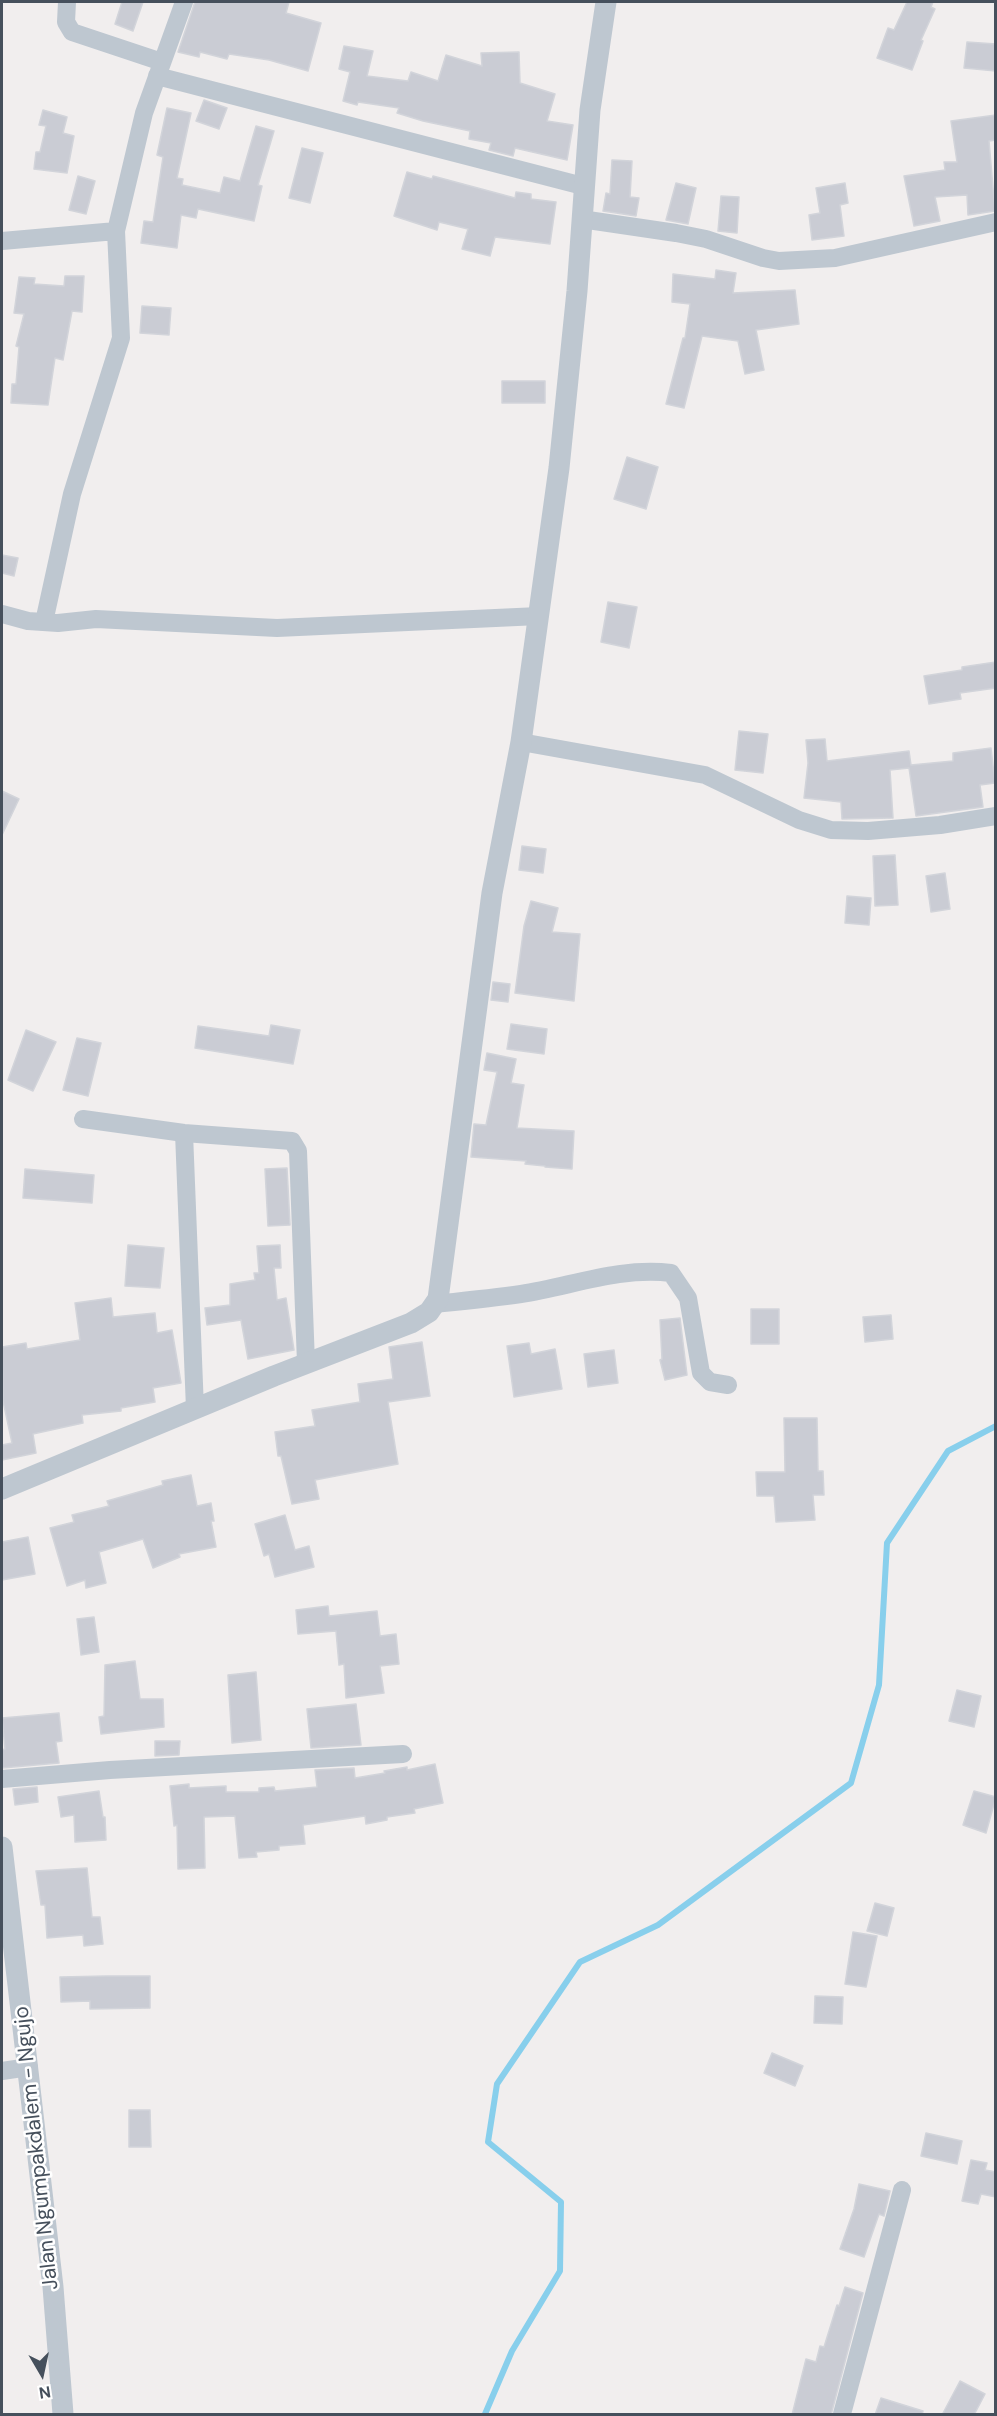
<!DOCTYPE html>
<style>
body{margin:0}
#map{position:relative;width:997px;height:2416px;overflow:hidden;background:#f1eeee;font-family:"DM Sans",sans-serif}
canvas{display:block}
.frame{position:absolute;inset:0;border:3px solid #46505c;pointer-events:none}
.north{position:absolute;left:12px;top:2344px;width:60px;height:60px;-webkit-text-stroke:4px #fff;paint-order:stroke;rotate:171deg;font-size:16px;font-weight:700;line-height:24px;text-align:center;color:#46505c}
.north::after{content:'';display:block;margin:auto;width:21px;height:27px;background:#46505c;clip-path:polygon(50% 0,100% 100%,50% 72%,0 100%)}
</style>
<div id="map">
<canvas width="997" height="2416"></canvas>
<div class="frame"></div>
<div class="north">N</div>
</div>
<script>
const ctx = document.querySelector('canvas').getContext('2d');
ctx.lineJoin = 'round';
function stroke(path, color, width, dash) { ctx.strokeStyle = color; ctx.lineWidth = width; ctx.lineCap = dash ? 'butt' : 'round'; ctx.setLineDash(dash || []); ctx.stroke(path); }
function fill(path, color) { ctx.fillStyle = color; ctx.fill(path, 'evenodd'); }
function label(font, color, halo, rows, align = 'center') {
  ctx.font = font + ' "DM Sans",sans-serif'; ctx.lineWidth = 5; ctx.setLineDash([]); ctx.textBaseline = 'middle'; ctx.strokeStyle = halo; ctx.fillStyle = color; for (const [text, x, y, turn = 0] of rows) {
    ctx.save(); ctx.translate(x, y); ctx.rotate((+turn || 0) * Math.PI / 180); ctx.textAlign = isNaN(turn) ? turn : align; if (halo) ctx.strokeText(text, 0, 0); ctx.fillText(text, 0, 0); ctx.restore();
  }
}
const stream = new Path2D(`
 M 485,2414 L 512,2351 L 560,2271 L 561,2202 L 488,2142 L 497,2084 L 580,1962 L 658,1925 L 851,1783 L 879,1685 L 887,1543 L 948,1451 L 996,1426`);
const building = new Path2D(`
 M 122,2 L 143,2 L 133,31 L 115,24 Z
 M 195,2 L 289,2 L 286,13 L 321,23 L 308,71 L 269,60 L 229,54 L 227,59 L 200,52 L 199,57 L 178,52 Z
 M 907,2 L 933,2 L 931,7 L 935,9 L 921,40 L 923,41 L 912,70 L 877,58 L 888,28 L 894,30 Z
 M 967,42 L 996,44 L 996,71 L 964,68 Z
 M 344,46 L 373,51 L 367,76 L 408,81 L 411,72 L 438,81 L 446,55 L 482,66 L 481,53 L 519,52 L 520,83 L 555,94 L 547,121 L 573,125 L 567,160 L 515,148 L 513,156 L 489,150 L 491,143 L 469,139 L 470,131 L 423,121 L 397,113 L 399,108 L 358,102 L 357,105 L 343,101 L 350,72 L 339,69 Z
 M 204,100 L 227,108 L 219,129 L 196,121 Z
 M 167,108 L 191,113 L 177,178 L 183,179 L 182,185 L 220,193 L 224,177 L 240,181 L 256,126 L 274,131 L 258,185 L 262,186 L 254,221 L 198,209 L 196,218 L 181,215 L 177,248 L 141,243 L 144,221 L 153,222 L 163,157 L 157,155 Z
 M 43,110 L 67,117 L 63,133 L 74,136 L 67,173 L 34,169 L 36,152 L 40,152 L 46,126 L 39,125 Z
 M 996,115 L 996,140 L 989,141 L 995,211 L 968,215 L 967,195 L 935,197 L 940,221 L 914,226 L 904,176 L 945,170 L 944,162 L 957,162 L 951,121 Z
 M 302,148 L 323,153 L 310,203 L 289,198 Z
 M 612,160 L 632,161 L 630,197 L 639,198 L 636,216 L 603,211 L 606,193 L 610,194 Z
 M 407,172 L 432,179 L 433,176 L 515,198 L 516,192 L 531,194 L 531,199 L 556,202 L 550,244 L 495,237 L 490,256 L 462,249 L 468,229 L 439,222 L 437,230 L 394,216 Z
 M 78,176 L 95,181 L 86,214 L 69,210 Z
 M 676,183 L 696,188 L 688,224 L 666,220 Z
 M 845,183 L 848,203 L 840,205 L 844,236 L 812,240 L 809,215 L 820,213 L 816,188 Z
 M 721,196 L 739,197 L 737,233 L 718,231 Z
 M 716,270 L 736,273 L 733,293 L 795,290 L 799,324 L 756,330 L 764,370 L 745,374 L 738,341 L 702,336 L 684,408 L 666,404 L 683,338 L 685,338 L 690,304 L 672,302 L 673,274 L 715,279 Z
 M 65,276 L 84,276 L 82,312 L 72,311 L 63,360 L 55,358 L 48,405 L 11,403 L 12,384 L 16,384 L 19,347 L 16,346 L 24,314 L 14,313 L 19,277 L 35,278 L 34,284 L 64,286 Z
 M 142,306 L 171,308 L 169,335 L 140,333 Z
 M 502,381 L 545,381 L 545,403 L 502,403 Z
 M 627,457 L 658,467 L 646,509 L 614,499 Z
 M 2,555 L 18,558 L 14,576 L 2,573 Z
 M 608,602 L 637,607 L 629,648 L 601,642 Z
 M 996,662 L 996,688 L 960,693 L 961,699 L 929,704 L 924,676 L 962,670 L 962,667 Z
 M 739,731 L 768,734 L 763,773 L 735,770 Z
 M 825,739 L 827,761 L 909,751 L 911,765 L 953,761 L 953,753 L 991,748 L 995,783 L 980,785 L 983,807 L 916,816 L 909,768 L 890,770 L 893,818 L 842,819 L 841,802 L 804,798 L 808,763 L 806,740 Z
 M 2,791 L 19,799 L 2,835 Z
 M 522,846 L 546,849 L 543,873 L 519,870 Z
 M 895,855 L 898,905 L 875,906 L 873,856 Z
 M 945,873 L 950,909 L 931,912 L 926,876 Z
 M 847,896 L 871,898 L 869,925 L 845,923 Z
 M 531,901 L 558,908 L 552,932 L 580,934 L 574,1001 L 515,993 L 524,926 Z
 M 493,982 L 510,984 L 508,1002 L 491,1000 Z
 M 511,1024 L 547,1029 L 544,1054 L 507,1049 Z
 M 271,1025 L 300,1030 L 293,1064 L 195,1048 L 198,1026 L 269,1036 Z
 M 26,1030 L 56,1042 L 33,1091 L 8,1080 Z
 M 77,1038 L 101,1043 L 88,1096 L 63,1090 Z
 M 487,1053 L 516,1059 L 511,1083 L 524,1085 L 517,1128 L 574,1131 L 572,1169 L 545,1167 L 545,1166 L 525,1164 L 526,1161 L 471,1157 L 474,1124 L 486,1125 L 497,1072 L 484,1070 Z
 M 287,1168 L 290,1225 L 268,1226 L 265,1169 Z
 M 25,1169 L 94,1175 L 92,1203 L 23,1198 Z
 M 128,1245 L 164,1248 L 160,1288 L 125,1286 Z
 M 280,1245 L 281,1268 L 274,1268 L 277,1300 L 286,1298 L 294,1350 L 248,1359 L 241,1320 L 207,1325 L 205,1308 L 230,1305 L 230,1284 L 255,1280 L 254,1273 L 259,1273 L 257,1246 Z
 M 111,1298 L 113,1317 L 155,1313 L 157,1333 L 172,1330 L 181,1383 L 153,1388 L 155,1402 L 121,1408 L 121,1411 L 82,1415 L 83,1423 L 33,1434 L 36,1453 L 2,1460 L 2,1445 L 12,1443 L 3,1401 L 2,1347 L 26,1343 L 27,1349 L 80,1340 L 75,1303 Z
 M 751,1309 L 779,1309 L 779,1344 L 751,1344 Z
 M 891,1315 L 893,1339 L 865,1342 L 863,1317 Z
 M 680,1318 L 687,1375 L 665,1380 L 660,1360 L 662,1359 L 660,1320 Z
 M 422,1342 L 430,1396 L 388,1402 L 398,1464 L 315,1480 L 319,1499 L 292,1504 L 281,1456 L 278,1456 L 275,1432 L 315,1426 L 312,1410 L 360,1402 L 358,1384 L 393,1379 L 389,1347 Z
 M 529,1343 L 531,1354 L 555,1349 L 562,1389 L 514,1397 L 507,1346 Z
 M 614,1350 L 618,1383 L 588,1387 L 584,1354 Z
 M 784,1418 L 817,1418 L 818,1471 L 823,1471 L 824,1495 L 813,1495 L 815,1520 L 776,1522 L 774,1496 L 757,1496 L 756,1472 L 785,1472 Z
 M 191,1475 L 197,1506 L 211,1503 L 214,1521 L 211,1521 L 216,1547 L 179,1554 L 180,1557 L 153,1568 L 143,1539 L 99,1552 L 106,1583 L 86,1588 L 85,1580 L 67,1586 L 50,1528 L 74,1522 L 72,1515 L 109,1506 L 107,1501 L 163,1485 L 162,1481 Z
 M 285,1515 L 295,1550 L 309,1546 L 314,1567 L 275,1577 L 269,1554 L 264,1556 L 255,1524 Z
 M 28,1537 L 35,1574 L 2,1580 L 2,1542 Z
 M 328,1606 L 329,1616 L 377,1611 L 380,1636 L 396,1634 L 399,1664 L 380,1666 L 384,1693 L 346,1698 L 344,1664 L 339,1665 L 336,1631 L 298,1634 L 296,1610 Z
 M 94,1617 L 99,1652 L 81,1655 L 77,1619 Z
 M 135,1661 L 140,1699 L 163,1699 L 164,1727 L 101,1734 L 99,1717 L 104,1716 L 105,1665 Z
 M 256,1672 L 261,1740 L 232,1743 L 228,1675 Z
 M 957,1690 L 981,1696 L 974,1727 L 949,1721 Z
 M 356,1704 L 361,1745 L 311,1748 L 307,1709 Z
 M 59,1713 L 62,1741 L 56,1742 L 59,1763 L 2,1768 L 2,1750 L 5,1749 L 2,1718 Z
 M 155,1741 L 180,1741 L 179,1755 L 155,1756 Z
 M 435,1764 L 443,1803 L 414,1809 L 415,1813 L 387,1817 L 387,1820 L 366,1824 L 365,1816 L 303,1825 L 305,1844 L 279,1846 L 279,1850 L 256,1852 L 257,1857 L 239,1858 L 235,1816 L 204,1817 L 205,1868 L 178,1869 L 177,1825 L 174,1826 L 170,1786 L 189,1784 L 189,1788 L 226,1786 L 226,1792 L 259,1792 L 259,1788 L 274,1787 L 275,1791 L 317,1787 L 315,1770 L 354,1768 L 355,1778 L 385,1773 L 384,1771 L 407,1767 L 407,1770 Z
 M 37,1787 L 38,1802 L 15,1805 L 13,1789 Z
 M 99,1791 L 103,1817 L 105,1817 L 106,1840 L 75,1842 L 74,1815 L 61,1817 L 58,1797 Z
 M 974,1791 L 996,1797 L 986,1833 L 963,1825 Z
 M 87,1868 L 92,1917 L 100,1917 L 103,1944 L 84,1946 L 83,1935 L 47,1938 L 45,1905 L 41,1905 L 36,1871 Z
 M 875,1903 L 894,1908 L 887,1936 L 867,1931 Z
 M 853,1932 L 877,1936 L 866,1987 L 845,1984 Z
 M 107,1976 L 150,1976 L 150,2008 L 90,2009 L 90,2001 L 61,2002 L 60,1977 Z
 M 815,1996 L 843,1997 L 842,2024 L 814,2023 Z
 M 772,2053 L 803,2066 L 795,2086 L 764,2073 Z
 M 129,2110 L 150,2110 L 151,2147 L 129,2147 Z
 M 926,2133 L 962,2141 L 957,2164 L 921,2156 Z
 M 971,2160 L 987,2163 L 985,2170 L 996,2172 L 996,2197 L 981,2194 L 978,2204 L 962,2201 Z
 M 859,2184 L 890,2191 L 884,2216 L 879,2214 L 864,2257 L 840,2249 L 854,2209 Z
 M 845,2287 L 863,2293 L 831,2415 L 792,2415 L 806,2359 L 816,2362 L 820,2346 L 824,2347 L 837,2305 L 839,2306 Z
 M 960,2381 L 985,2394 L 974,2415 L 942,2415 Z
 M 881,2398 L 923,2411 L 922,2415 L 875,2415 Z`);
const minor = new Path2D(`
 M 67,2 L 66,22 L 72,32 L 162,62
 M 157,76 L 583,186
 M 581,219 L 676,233 L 706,239 L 763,258 L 779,261 L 835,258 L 996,222
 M 2,241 L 116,231 L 144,113 L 184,2
 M 2,614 L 28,621 L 58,623 L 96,619 L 277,628 L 539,616
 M 44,622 L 72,494 L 121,338 L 116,231
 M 521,742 L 705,775 L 799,820 L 831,830 L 868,831 L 940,825 L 996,816
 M 83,1119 L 184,1133 L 292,1141 L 298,1151 L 306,1363
 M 184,1133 L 195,1409
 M 434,1304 C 463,1301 493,1298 521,1294 C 572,1286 619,1267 671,1273 L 688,1298 L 701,1373 L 710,1382 L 728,1385
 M 2,1779 L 110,1770 L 403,1754
 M 2,2071 L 29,2067
 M 842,2414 L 902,2190`);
const tertiary = new Path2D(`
 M 2,1489 L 274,1376 L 411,1323 L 429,1312 L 438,1299 L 492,893 L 521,742 L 559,468 L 577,291 L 590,110 L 606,2
 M 2,1847 L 53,2287 L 63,2414`);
const streetNames = [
 ["Jalan Ngumpakdalem - Ngujo",37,2148,-96]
];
stroke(stream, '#88cfec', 6);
fill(building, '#caccd4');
stroke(building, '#d2d4da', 1.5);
stroke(minor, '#bec7d0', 18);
stroke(tertiary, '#bec7d0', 21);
label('21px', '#46505c', '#fff', streetNames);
</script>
